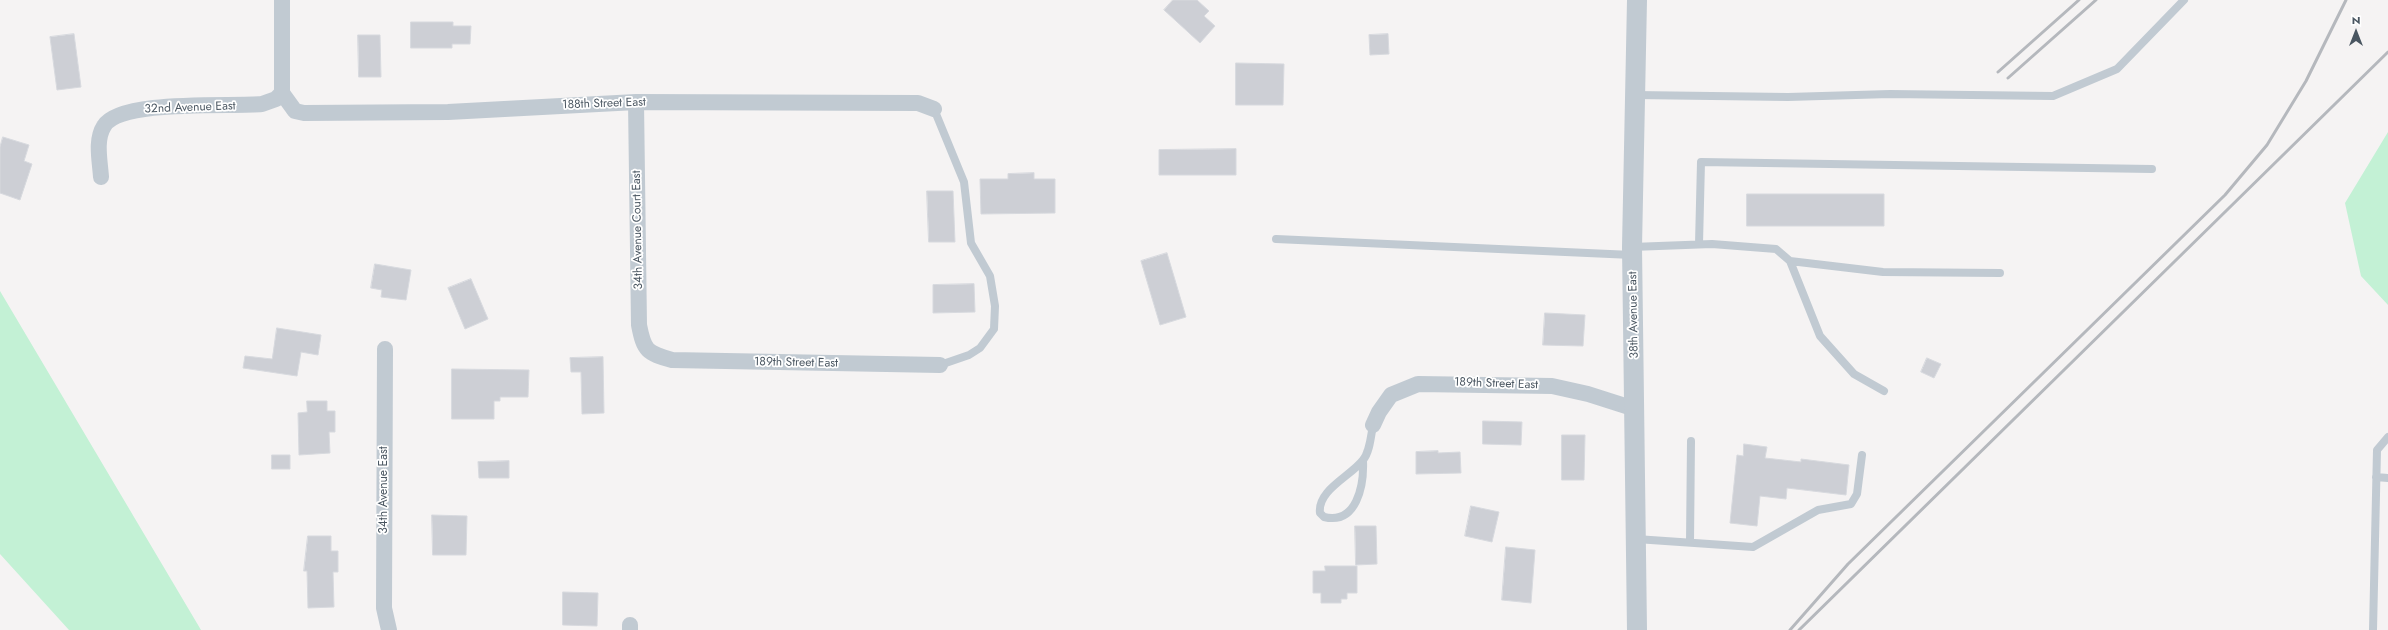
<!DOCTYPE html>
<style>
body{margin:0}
#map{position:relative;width:2388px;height:630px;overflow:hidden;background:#f5f3f3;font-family:Jost,sans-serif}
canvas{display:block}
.north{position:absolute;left:2336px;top:12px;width:40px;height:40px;-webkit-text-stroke:3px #fff;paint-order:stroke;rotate:0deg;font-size:11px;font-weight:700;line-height:16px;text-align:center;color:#4a5661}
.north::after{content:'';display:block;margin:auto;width:14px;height:18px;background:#4a5661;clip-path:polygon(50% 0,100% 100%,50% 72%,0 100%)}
</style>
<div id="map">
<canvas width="2388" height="630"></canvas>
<div class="north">N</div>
</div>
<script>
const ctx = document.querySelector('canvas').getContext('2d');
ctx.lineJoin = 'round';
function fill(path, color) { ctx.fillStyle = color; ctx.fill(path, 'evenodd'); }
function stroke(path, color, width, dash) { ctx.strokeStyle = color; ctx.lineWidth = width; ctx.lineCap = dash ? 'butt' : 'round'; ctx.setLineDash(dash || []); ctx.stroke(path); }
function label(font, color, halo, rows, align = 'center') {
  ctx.font = font + ' Jost,sans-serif'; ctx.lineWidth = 3.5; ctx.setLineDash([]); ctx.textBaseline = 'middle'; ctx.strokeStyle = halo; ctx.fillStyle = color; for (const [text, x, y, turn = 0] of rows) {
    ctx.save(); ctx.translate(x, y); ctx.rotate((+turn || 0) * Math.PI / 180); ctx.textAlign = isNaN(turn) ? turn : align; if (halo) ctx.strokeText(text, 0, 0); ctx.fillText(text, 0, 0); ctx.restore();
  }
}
const green = new Path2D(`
 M 2388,132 L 2388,305 L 2361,276 L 2345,203 Z
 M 0,291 L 201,630 L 69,630 L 0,554 Z`);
const building = new Path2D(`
 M 1173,0 L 1197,0 L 1209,11 L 1204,16 L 1215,26 L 1200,43 L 1164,10 Z
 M 411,22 L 453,22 L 453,26 L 471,26 L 470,44 L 452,44 L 452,48 L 411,48 Z
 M 74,34 L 81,87 L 57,90 L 50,37 Z
 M 1388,34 L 1389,54 L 1370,55 L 1369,35 Z
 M 358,35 L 380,35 L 381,77 L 359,77 Z
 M 1236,63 L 1284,64 L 1283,105 L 1236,105 Z
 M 3,137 L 29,145 L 24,161 L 32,164 L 20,200 L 0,193 L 0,147 Z
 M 1236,149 L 1236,175 L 1159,175 L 1159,150 Z
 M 1034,173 L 1034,179 L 1055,179 L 1055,213 L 981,214 L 980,179 L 1008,179 L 1008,174 Z
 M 927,191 L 953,191 L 955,242 L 929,242 Z
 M 1747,194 L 1884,194 L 1884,226 L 1747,226 Z
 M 1167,253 L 1186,317 L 1160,325 L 1141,261 Z
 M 375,264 L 411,270 L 406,300 L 381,297 L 382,290 L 371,288 Z
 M 471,279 L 488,319 L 465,329 L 448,288 Z
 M 974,284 L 975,312 L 933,313 L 933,285 Z
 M 1545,313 L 1585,315 L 1583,346 L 1543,345 Z
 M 277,328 L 321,335 L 318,355 L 301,352 L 297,376 L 243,368 L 245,356 L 272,359 Z
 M 603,357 L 604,413 L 582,414 L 581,372 L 571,372 L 570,358 Z
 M 1927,358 L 1941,364 L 1934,378 L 1921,372 Z
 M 452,369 L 529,370 L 528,397 L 500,397 L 500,401 L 494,401 L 494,419 L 452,419 Z
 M 307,401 L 327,401 L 327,411 L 335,411 L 335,432 L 329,432 L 330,453 L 299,455 L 298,413 L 307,412 Z
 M 1483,421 L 1522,422 L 1521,445 L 1483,444 Z
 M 1562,435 L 1585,435 L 1584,480 L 1562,480 Z
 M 1744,444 L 1767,447 L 1765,458 L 1801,462 L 1801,459 L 1849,465 L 1846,495 L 1787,488 L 1786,499 L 1760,496 L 1757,526 L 1730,523 L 1737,455 L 1743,456 Z
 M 1438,451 L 1438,453 L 1460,452 L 1461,473 L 1416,474 L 1416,452 Z
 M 272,455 L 290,455 L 290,469 L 272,469 Z
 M 509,461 L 509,478 L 479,478 L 478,462 Z
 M 1471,506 L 1499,512 L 1492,542 L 1465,536 Z
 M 432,515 L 467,516 L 466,555 L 433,555 Z
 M 1355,526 L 1376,526 L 1377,564 L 1356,565 Z
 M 308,536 L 331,536 L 331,551 L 338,551 L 338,572 L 333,572 L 334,607 L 308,608 L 307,571 L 304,571 Z
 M 1506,547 L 1535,550 L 1531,603 L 1502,600 Z
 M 1325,566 L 1357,566 L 1357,593 L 1347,593 L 1347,599 L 1341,599 L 1341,603 L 1321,603 L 1321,593 L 1313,593 L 1313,571 L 1325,571 Z
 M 563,592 L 598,593 L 597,626 L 563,625 Z`);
const service = new Path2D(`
 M 1635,95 L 1788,97 L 1890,94 L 2053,96 L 2117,69 L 2184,0
 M 934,109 L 964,182 L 971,243 L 990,276 L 995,306 L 994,329 L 980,348 L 969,355 L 940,365
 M 1276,239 L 1632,255
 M 1699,244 L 1701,162 L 2152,169
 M 1632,247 L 1712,244 L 1776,249 L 1790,261 L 1820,336 L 1854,374 L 1884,391
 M 1790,261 L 1883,272 L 2000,273
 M 1363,461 C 1364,485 1357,525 1324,517 L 1320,513 C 1317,490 1351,476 1363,460 C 1370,452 1371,435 1373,425
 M 2376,477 L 2388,478
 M 1636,539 L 1753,547 L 1818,510 L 1851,504 L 1857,494 L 1862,455
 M 1690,542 L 1691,441
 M 2373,630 L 2377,450 L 2388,437`);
const minor = new Path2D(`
 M 282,93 L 295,111 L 304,113 L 448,112 L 636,102 L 918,103 L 934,109
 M 282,93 L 282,0
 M 636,102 L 639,325 C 644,351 647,353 672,360 L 940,365
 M 101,177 C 100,161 95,140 104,126 C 120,99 231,107 262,104 L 276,99 L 282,93
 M 385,349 L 384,608 L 389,630
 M 1373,425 L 1379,412 L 1391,395 L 1418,384 L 1552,386 L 1588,394 L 1635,409
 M 630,630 L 630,625`);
const tertiary = new Path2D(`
 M 1637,630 L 1632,247 L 1637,0`);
const rail = new Path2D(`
 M 1998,72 L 2079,0
 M 2008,78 L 2096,0
 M 1790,630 L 1848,564 L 2225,195 L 2267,145 L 2306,81 L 2346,0
 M 1799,630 L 2388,52`);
const streetNames = [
 ["188th Street East",604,104,-2],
 ["32nd Avenue East",190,108,-2],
 ["34th Avenue Court East",638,230,-91],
 ["38th Avenue East",1634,315,-91],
 ["189th Street East",796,363,1],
 ["189th Street East",1496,384,2],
 ["34th Avenue East",384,490,-90]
];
fill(green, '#c3f1d5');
fill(building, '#cdcfd5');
stroke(building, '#d7d9de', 1);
stroke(service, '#c1cad2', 8);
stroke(minor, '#c1cad2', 16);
stroke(tertiary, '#c1cad2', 20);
stroke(rail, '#b5b8bd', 3);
label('12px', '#4a5661', '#fff', streetNames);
</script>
